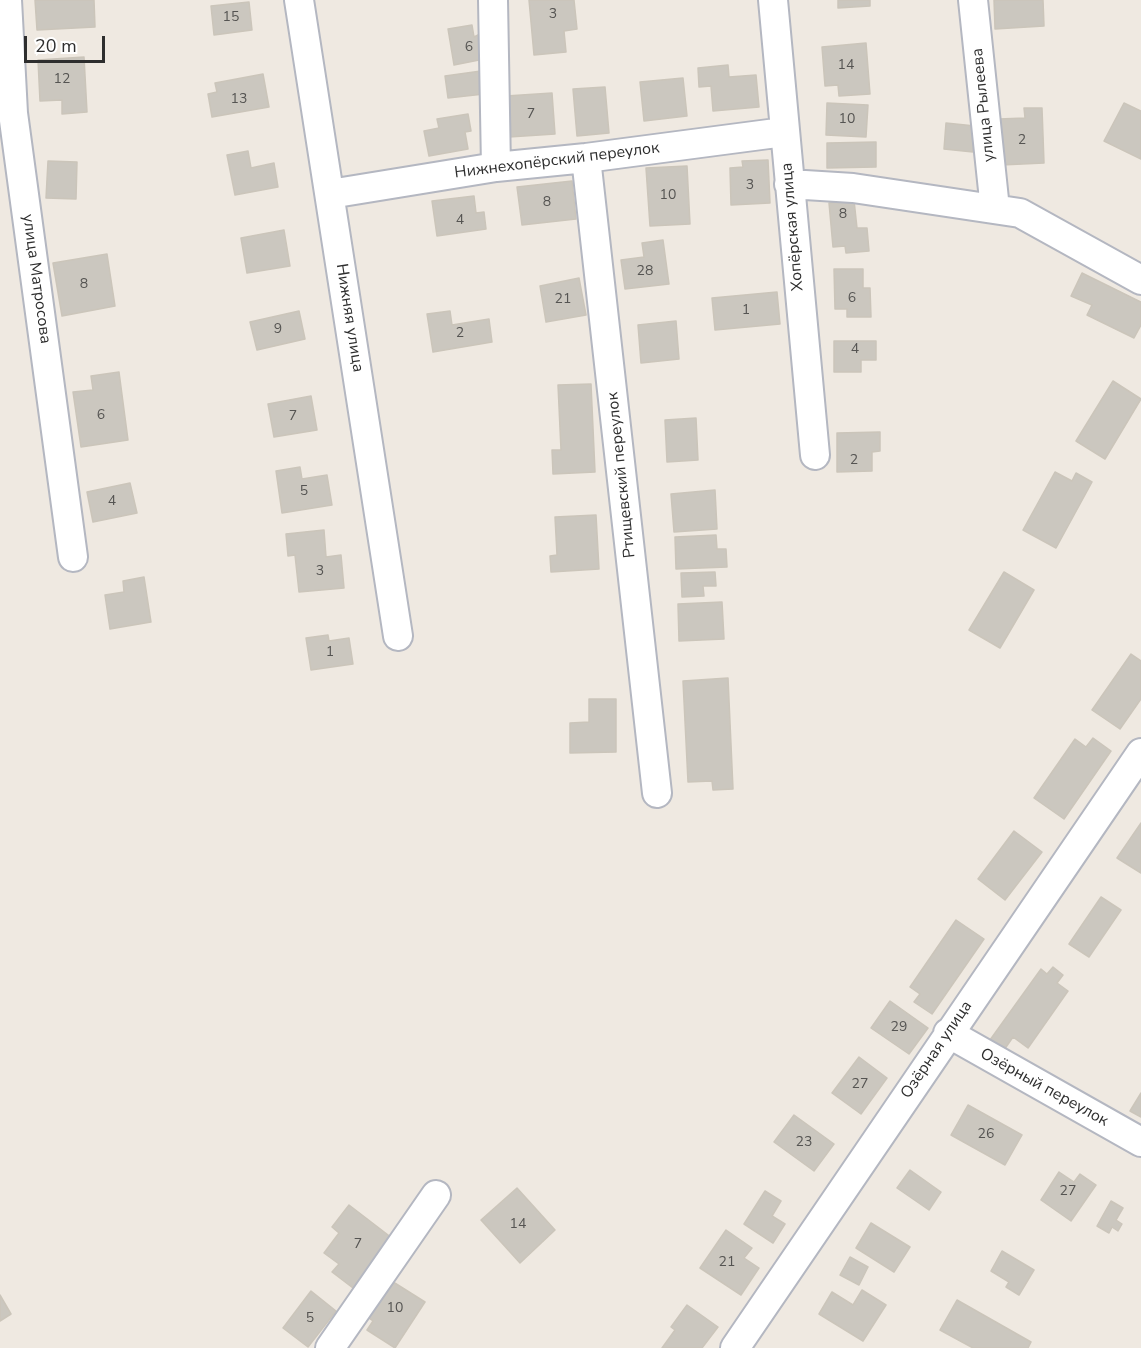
<!DOCTYPE html>
<meta charset="utf-8">
<style>
body{margin:0}
#map{position:relative;width:1141px;height:1348px;overflow:hidden;background:#efe9e1;font-family:"Nunito Sans",sans-serif}
canvas{display:block}
.scale{position:absolute;left:24px;top:36px;width:81px;height:27px;box-sizing:border-box;border:3px solid #2e2e2e;border-top:0;padding-left:8px;font-size:18px;line-height:21px;white-space:nowrap;color:#2e2e2e;-webkit-text-stroke:4px #fff;paint-order:stroke}
</style>
<div id="map">
<canvas width="1141" height="1348"></canvas>
<div class="scale">20 m</div>
</div>
<script>
const ctx = document.querySelector('canvas').getContext('2d');
ctx.lineJoin = 'round';
function fill(path, color) { ctx.fillStyle = color; ctx.fill(path, 'evenodd'); }
function stroke(path, color, width, dash) { ctx.strokeStyle = color; ctx.lineWidth = width; ctx.lineCap = dash ? 'butt' : 'round'; ctx.setLineDash(dash || []); ctx.stroke(path); }
function label(font, color, halo, rows, align = 'center') {
  ctx.font = font + ' "Nunito Sans",sans-serif'; ctx.lineWidth = 4.5; ctx.setLineDash([]); ctx.textBaseline = 'middle'; ctx.strokeStyle = halo; ctx.fillStyle = color; for (const [text, x, y, turn = 0] of rows) {
    ctx.save(); ctx.translate(x, y); ctx.rotate((+turn || 0) * Math.PI / 180); ctx.textAlign = isNaN(turn) ? turn : align; if (halo) ctx.strokeText(text, 0, 0); ctx.fillText(text, 0, 0); ctx.restore();
  }
}
const building = new Path2D(`
 M 35,0 L 94,0 L 95,27 L 37,30 Z
 M 529,0 L 574,0 L 577,29 L 564,31 L 566,52 L 534,55 Z
 M 838,0 L 870,0 L 870,6 L 838,8 Z
 M 994,0 L 1043,0 L 1044,26 L 995,29 Z
 M 249,2 L 252,30 L 214,35 L 211,6 Z
 M 472,25 L 474,37 L 484,32 L 489,58 L 454,65 L 448,29 Z
 M 866,43 L 870,94 L 839,96 L 838,85 L 825,86 L 822,47 Z
 M 84,57 L 87,112 L 62,114 L 62,100 L 40,101 L 38,60 Z
 M 728,65 L 729,77 L 756,75 L 759,107 L 713,111 L 711,86 L 699,87 L 698,68 Z
 M 481,71 L 484,94 L 448,98 L 445,76 Z
 M 263,74 L 269,107 L 212,117 L 208,94 L 217,92 L 215,83 Z
 M 683,78 L 687,116 L 644,121 L 640,82 Z
 M 605,87 L 609,133 L 577,136 L 573,89 Z
 M 552,93 L 555,134 L 509,137 L 506,96 Z
 M 827,103 L 868,105 L 866,137 L 826,135 Z
 M 1124,103 L 1141,111 L 1141,159 L 1104,141 Z
 M 1024,108 L 1042,108 L 1044,163 L 1001,165 L 999,119 L 1025,118 Z
 M 468,114 L 471,131 L 465,132 L 468,149 L 429,156 L 424,131 L 439,128 L 437,119 Z
 M 946,123 L 975,126 L 973,152 L 944,149 Z
 M 876,142 L 876,167 L 827,168 L 827,143 Z
 M 248,151 L 251,168 L 274,163 L 278,187 L 235,195 L 227,155 Z
 M 768,160 L 770,203 L 731,205 L 730,168 L 743,167 L 742,161 Z
 M 48,161 L 77,162 L 76,199 L 46,198 Z
 M 687,166 L 690,224 L 650,226 L 646,168 Z
 M 572,181 L 576,219 L 522,225 L 517,187 Z
 M 474,196 L 476,213 L 484,212 L 486,229 L 437,236 L 432,201 Z
 M 854,200 L 857,228 L 867,228 L 869,251 L 846,253 L 845,246 L 833,247 L 829,203 Z
 M 284,230 L 290,266 L 247,273 L 241,238 Z
 M 663,240 L 669,284 L 625,289 L 621,260 L 644,257 L 642,243 Z
 M 107,254 L 115,306 L 62,316 L 53,263 Z
 M 834,269 L 863,269 L 863,288 L 870,288 L 871,317 L 847,317 L 847,309 L 835,309 Z
 M 1082,273 L 1141,302 L 1141,325 L 1134,338 L 1087,315 L 1092,305 L 1071,296 Z
 M 579,278 L 586,315 L 546,322 L 540,286 Z
 M 777,292 L 780,324 L 715,330 L 712,298 Z
 M 299,311 L 305,339 L 257,350 L 250,322 Z
 M 450,311 L 452,325 L 489,319 L 492,342 L 433,352 L 427,314 Z
 M 676,321 L 679,359 L 641,363 L 638,325 Z
 M 834,341 L 876,341 L 876,360 L 861,360 L 861,372 L 834,372 Z
 M 119,372 L 128,440 L 81,447 L 73,392 L 93,390 L 91,376 Z
 M 1113,381 L 1141,399 L 1105,459 L 1076,441 Z
 M 591,384 L 595,472 L 553,474 L 552,450 L 561,450 L 558,385 Z
 M 311,396 L 317,430 L 274,437 L 268,404 Z
 M 696,418 L 698,460 L 667,462 L 665,420 Z
 M 880,432 L 880,451 L 872,452 L 872,471 L 837,472 L 837,433 Z
 M 300,467 L 302,479 L 327,475 L 332,505 L 282,513 L 276,471 Z
 M 1055,472 L 1072,481 L 1076,473 L 1092,482 L 1056,548 L 1023,530 Z
 M 130,483 L 137,513 L 93,522 L 87,492 Z
 M 715,490 L 717,529 L 674,532 L 671,494 Z
 M 596,515 L 599,569 L 551,572 L 550,556 L 557,555 L 555,517 Z
 M 324,530 L 326,557 L 341,555 L 344,588 L 299,592 L 295,555 L 288,556 L 286,534 Z
 M 716,535 L 717,549 L 726,549 L 727,567 L 676,569 L 675,537 Z
 M 715,572 L 716,586 L 703,586 L 704,596 L 682,597 L 681,573 Z
 M 1004,572 L 1034,590 L 1000,648 L 969,630 Z
 M 144,577 L 151,622 L 110,629 L 105,595 L 124,592 L 123,581 Z
 M 722,602 L 724,639 L 679,641 L 678,604 Z
 M 328,635 L 329,641 L 349,638 L 353,664 L 311,670 L 306,638 Z
 M 1131,654 L 1141,661 L 1141,699 L 1120,729 L 1092,710 Z
 M 728,678 L 733,789 L 713,790 L 712,781 L 688,782 L 683,681 Z
 M 589,699 L 616,699 L 616,752 L 570,753 L 570,723 L 589,722 Z
 M 1093,738 L 1111,751 L 1064,819 L 1034,798 L 1075,739 L 1086,747 Z
 M 1141,823 L 1141,873 L 1117,858 Z
 M 1014,831 L 1042,852 L 1005,900 L 978,879 Z
 M 1101,897 L 1121,910 L 1089,957 L 1069,944 Z
 M 956,920 L 984,939 L 932,1014 L 914,1002 L 920,994 L 910,987 Z
 M 1053,967 L 1063,975 L 1057,983 L 1068,991 L 1028,1048 L 1013,1037 L 1004,1050 L 990,1040 L 1041,969 L 1047,974 Z
 M 890,1001 L 928,1028 L 909,1054 L 871,1028 Z
 M 859,1057 L 887,1078 L 861,1114 L 832,1093 Z
 M 1141,1093 L 1141,1117 L 1130,1111 Z
 M 968,1105 L 1022,1135 L 1005,1165 L 951,1135 Z
 M 794,1115 L 834,1144 L 814,1171 L 774,1142 Z
 M 910,1170 L 941,1192 L 929,1210 L 897,1188 Z
 M 1059,1172 L 1074,1182 L 1080,1174 L 1096,1185 L 1071,1221 L 1041,1200 Z
 M 517,1188 L 555,1230 L 520,1263 L 481,1220 Z
 M 765,1191 L 781,1201 L 772,1216 L 785,1224 L 773,1243 L 744,1224 Z
 M 1111,1201 L 1123,1208 L 1116,1220 L 1122,1224 L 1118,1231 L 1112,1227 L 1109,1233 L 1097,1226 Z
 M 349,1205 L 392,1238 L 353,1288 L 332,1272 L 339,1264 L 324,1253 L 339,1233 L 332,1227 Z
 M 871,1223 L 910,1247 L 894,1272 L 856,1248 Z
 M 726,1230 L 752,1248 L 744,1258 L 759,1268 L 741,1295 L 700,1268 Z
 M 1002,1251 L 1034,1270 L 1019,1295 L 1006,1287 L 1009,1282 L 991,1271 Z
 M 850,1257 L 868,1267 L 859,1285 L 840,1275 Z
 M 390,1280 L 425,1302 L 395,1348 L 367,1330 L 373,1321 L 366,1316 Z
 M 862,1290 L 886,1305 L 863,1341 L 819,1314 L 832,1292 L 853,1305 Z
 M 311,1291 L 336,1311 L 308,1347 L 283,1328 Z
 M 0,1295 L 11,1314 L 0,1321 Z
 M 957,1300 L 1031,1342 L 1028,1348 L 973,1348 L 940,1330 Z
 M 687,1305 L 718,1327 L 702,1348 L 662,1348 L 675,1330 L 671,1327 Z`);
const street = new Path2D(`
 M 7,0 L 13,113 L 73,557
 M 299,0 L 398,636
 M 493,0 L 496,167
 M 773,0 L 815,455
 M 973,0 L 995,209
 M 586,158 L 657,793
 M 789,184 L 853,188 L 1020,213 L 1141,280
 M 330,194 L 496,167 L 586,158 L 784,132
 M 948,1033 L 1141,1142
 M 330,1348 L 436,1195
 M 735,1348 L 1141,753`);
const numberNames = [
 ["3",553,15],
 ["15",231,18],
 ["6",469,48],
 ["14",846,66],
 ["12",62,80],
 ["13",239,100],
 ["7",531,115],
 ["10",847,120],
 ["2",1022,141],
 ["3",750,186],
 ["10",668,196],
 ["8",547,203],
 ["8",843,215],
 ["4",460,221],
 ["28",645,272],
 ["8",84,285],
 ["6",852,299],
 ["21",563,300],
 ["1",746,311],
 ["9",278,330],
 ["2",460,334],
 ["4",855,350],
 ["6",101,416],
 ["7",293,417],
 ["2",854,461],
 ["5",304,492],
 ["4",112,502],
 ["3",320,572],
 ["1",330,653],
 ["29",899,1028],
 ["27",860,1085],
 ["26",986,1135],
 ["23",804,1143],
 ["27",1068,1192],
 ["14",518,1225],
 ["7",358,1245],
 ["21",727,1263],
 ["10",395,1309],
 ["5",310,1319]
];
const streetNames = [
 ["улица Рылеева",984,105,-96],
 ["Нижнехопёрский переулок",557,161,-7],
 ["Хопёрская улица",793,227,-95],
 ["улица Матросова",36,279,82],
 ["Нижняя улица",349,318,81],
 ["Ртищевский переулок",622,475,-96],
 ["Озёрная улица",937,1050,-56],
 ["Озёрный переулок",1044,1088,29]
];
fill(building, '#cbc7bf');
stroke(building, '#cbc5ba', 1.5);
stroke(street, '#b4b7c1', 32);
stroke(street, '#fff', 28);
label('14px', '#555452', null, numberNames);
label('16px', '#2e2e2e', '#fff', streetNames);
</script>
